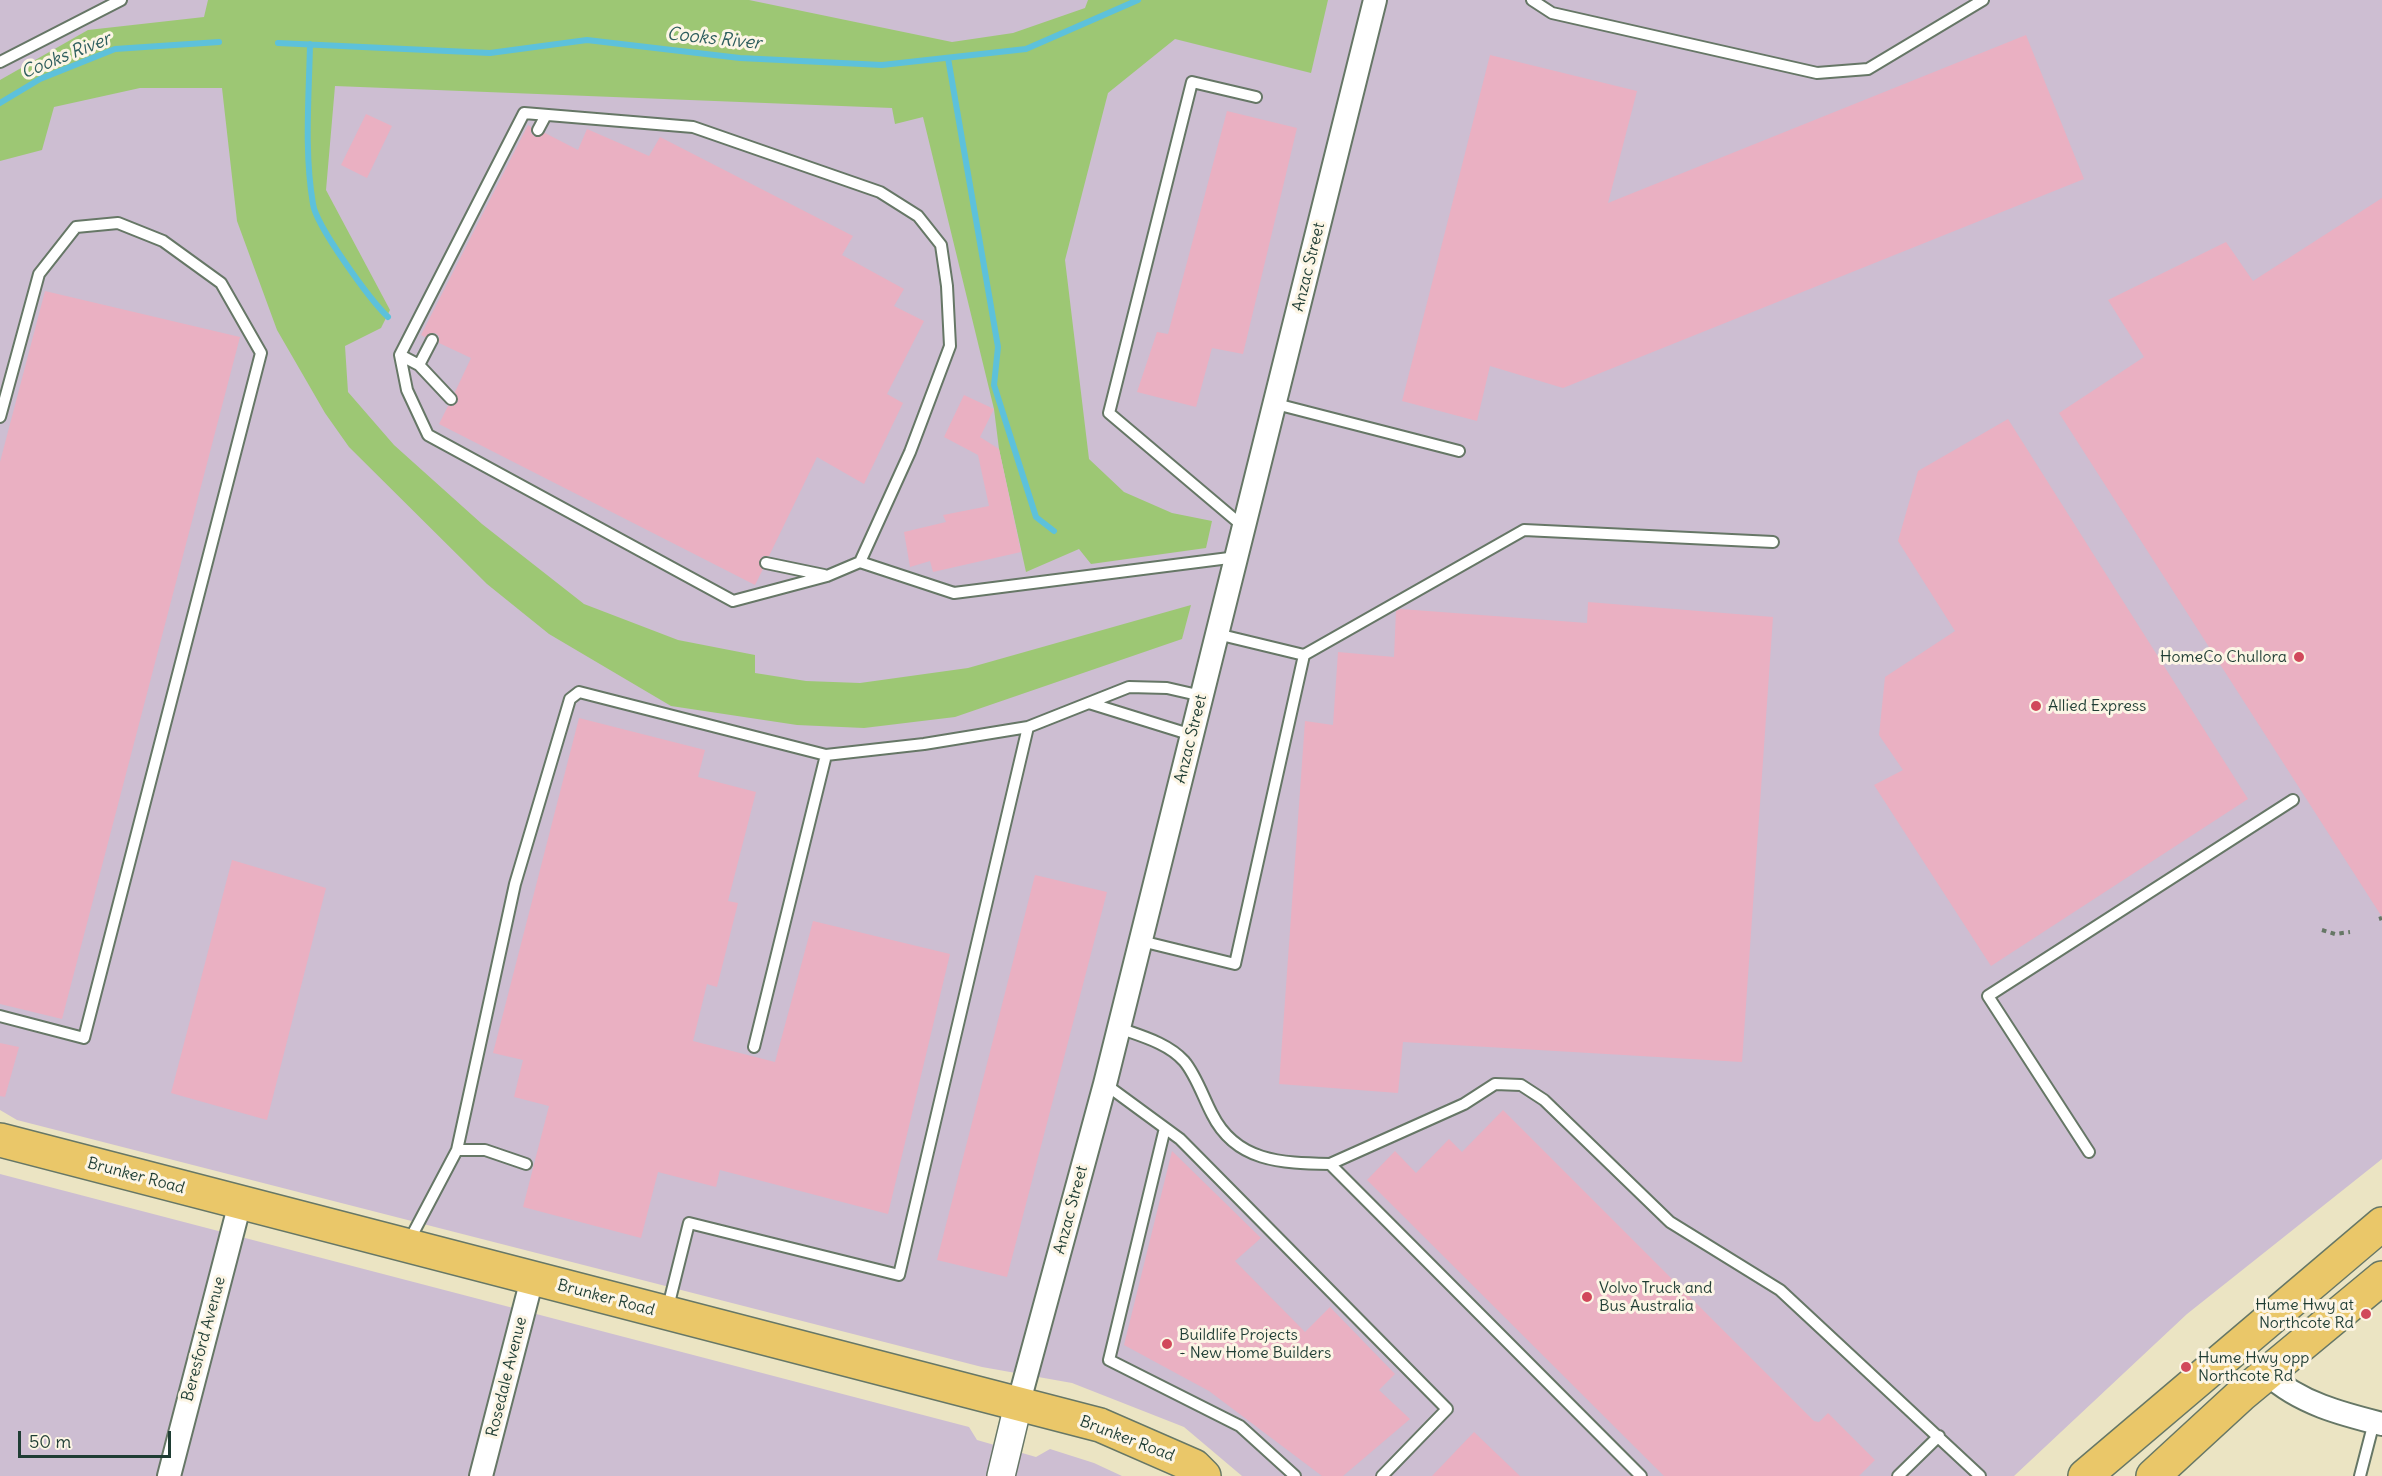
<!DOCTYPE html>
<style>
body{margin:0}
#map{position:relative;width:2382px;height:1476px;overflow:hidden;background:#ebe4c3;font-family:Delius,sans-serif}
canvas{display:block}
.scale{position:absolute;left:18px;top:1431px;width:153px;height:27px;box-sizing:border-box;border:3px solid #1f3d34;border-top:0;padding-left:8px;font-size:18px;line-height:21px;white-space:nowrap;color:#1f3d34;-webkit-text-stroke:4px #fcf5e5;paint-order:stroke}
</style>
<div id="map">
<canvas width="2382" height="1476"></canvas>
<div class="scale">50 m</div>
</div>
<script>
const ctx = document.querySelector('canvas').getContext('2d');
ctx.lineJoin = 'round';
function fill(path, color) { ctx.fillStyle = color; ctx.fill(path, 'evenodd'); }
function stroke(path, color, width, dash) { ctx.strokeStyle = color; ctx.lineWidth = width; ctx.lineCap = dash ? 'butt' : 'round'; ctx.setLineDash(dash || []); ctx.stroke(path); }
function label(font, color, halo, rows, align = 'center') {
  ctx.font = font + ' Delius,sans-serif'; ctx.lineWidth = 6; ctx.setLineDash([]); ctx.textBaseline = 'middle'; ctx.strokeStyle = halo; ctx.fillStyle = color; for (const [text, x, y, turn = 0] of rows) {
    ctx.save(); ctx.translate(x, y); ctx.rotate((+turn || 0) * Math.PI / 180); ctx.textAlign = isNaN(turn) ? turn : align; if (halo) ctx.strokeText(text, 0, 0); ctx.fillText(text, 0, 0); ctx.restore();
  }
}
const industrial = new Path2D(`
 M 0,0 L 2382,0 L 2382,1159 L 2187,1314 L 2014,1476 L 1242,1476 L 1184,1427 L 1072,1383 L 982,1367 L 17,1120 L 0,1110 Z
 M 0,1174 L 969,1427 L 977,1440 L 1036,1457 L 1050,1449 L 1094,1463 L 1122,1476 L 0,1476 Z`);
const green = new Path2D(`
 M 208,0 L 749,0 L 952,42 L 1013,33 L 1085,8 L 1088,0 L 1328,0 L 1311,73 L 1175,39 L 1108,93 L 1065,260 L 1089,459 L 1124,492 L 1172,513 L 1212,521 L 1206,548 L 1091,564 L 1079,549 L 1026,572 L 999,449 L 994,409 L 923,117 L 895,124 L 892,108 L 335,86 L 326,190 L 390,310 L 381,328 L 345,346 L 348,392 L 394,445 L 482,524 L 584,604 L 678,640 L 755,655 L 755,673 L 806,681 L 860,683 L 968,668 L 1191,605 L 1182,639 L 955,717 L 864,728 L 797,725 L 671,706 L 549,634 L 487,584 L 349,447 L 325,413 L 277,330 L 237,221 L 222,88 L 140,88 L 54,107 L 42,150 L 0,161 L 0,80 L 88,30 L 204,17 Z`);
const stream = new Path2D(`
 M 278,43 L 490,53 L 587,40 L 740,58 L 882,65 L 1026,49 L 1138,0
 M 310,44 C 309,96 304,152 313,204 C 316,226 371,301 388,317
 M 948,58 L 998,347 L 994,385 L 1036,517 L 1054,531
 M 0,103 L 40,79 L 115,49 L 219,42`);
const building = new Path2D(`
 M 2026,35 L 2084,179 L 1563,388 L 1490,366 L 1477,421 L 1402,401 L 1490,55 L 1637,91 L 1608,203 Z
 M 1227,111 L 1297,128 L 1243,354 L 1212,348 L 1196,407 L 1137,392 L 1157,332 L 1168,334 Z
 M 366,114 L 392,126 L 367,178 L 341,165 Z
 M 528,125 L 531,127 L 531,133 L 535,137 L 545,133 L 578,150 L 587,129 L 649,156 L 660,137 L 853,236 L 842,255 L 904,289 L 894,306 L 924,321 L 887,394 L 903,403 L 864,484 L 817,457 L 769,556 L 763,556 L 759,561 L 763,569 L 755,585 L 439,424 L 448,406 L 453,406 L 458,402 L 455,392 L 471,358 L 439,343 L 439,336 L 435,333 L 425,337 L 421,335 Z
 M 2382,198 L 2382,917 L 2059,413 L 2144,357 L 2108,300 L 2226,242 L 2253,281 Z
 M 45,291 L 240,337 L 62,1019 L 0,1004 L 0,462 Z
 M 964,395 L 994,409 L 980,437 L 999,449 L 1021,552 L 933,572 L 930,561 L 910,567 L 904,532 L 946,522 L 943,515 L 989,506 L 978,455 L 944,437 Z
 M 2008,419 L 2248,799 L 1991,966 L 1874,785 L 1903,770 L 1879,735 L 1885,677 L 1955,631 L 1898,541 L 1918,471 Z
 M 1588,602 L 1773,617 L 1742,1062 L 1403,1042 L 1398,1093 L 1279,1084 L 1305,721 L 1333,725 L 1338,652 L 1394,657 L 1396,611 L 1401,609 L 1587,623 Z
 M 579,718 L 705,750 L 698,777 L 756,792 L 728,901 L 738,903 L 717,987 L 707,984 L 693,1041 L 775,1062 L 813,921 L 950,954 L 888,1214 L 720,1170 L 716,1187 L 658,1172 L 641,1238 L 523,1207 L 549,1106 L 514,1097 L 523,1060 L 493,1053 Z
 M 232,860 L 326,888 L 267,1120 L 171,1093 Z
 M 1035,875 L 1107,892 L 1007,1277 L 937,1260 Z
 M 0,1043 L 19,1047 L 5,1097 L 0,1096 Z
 M 1503,1110 L 1814,1421 L 1819,1422 L 1828,1413 L 1875,1460 L 1859,1476 L 1664,1476 L 1367,1180 L 1395,1151 L 1416,1173 L 1449,1139 L 1462,1152 Z
 M 1172,1151 L 1261,1238 L 1235,1261 L 1305,1332 L 1330,1307 L 1395,1374 L 1379,1390 L 1410,1419 L 1343,1476 L 1322,1476 L 1209,1391 L 1124,1345 Z
 M 1474,1432 L 1520,1476 L 1432,1476 Z`);
const path = new Path2D(`
 M 2379,919 L 2382,918
 M 2322,930 L 2335,934 L 2350,932`);
const service = new Path2D(`
 M 1532,0 L 1552,13 L 1817,73 L 1868,69 L 1983,0
 M 0,62 L 121,0
 M 538,130 L 546,115
 M 400,355 L 419,365 L 451,399
 M 419,365 L 432,340
 M 1276,404 L 1459,451
 M 0,417 L 39,274 L 76,227 L 118,223 L 163,241 L 221,283 L 261,353 L 84,1038 L 0,1016
 M 1245,528 L 1109,413 L 1192,82 L 1256,97
 M 860,562 L 910,452 L 950,346 L 947,286 L 941,245 L 918,216 L 880,192 L 693,127 L 524,113 L 400,355 L 407,390 L 428,435 L 733,601 L 827,576 L 860,562 L 954,593 L 1237,557
 M 766,563 L 824,575
 M 1304,655 L 1524,530 L 1773,542
 M 1089,703 L 1192,735
 M 1141,941 L 1235,964 L 1304,655 L 1217,634
 M 1119,1028 C 1141,1036 1168,1043 1184,1061 C 1196,1075 1203,1097 1212,1114 C 1236,1162 1281,1163 1330,1164
 M 754,1047 L 826,755
 M 1105,1084 L 1180,1139 L 1447,1409 L 1382,1476
 M 1165,1128 L 1109,1360 L 1240,1426 L 1295,1476
 M 457,1150 L 515,884 L 570,699 L 579,692 L 826,755 L 924,744 L 1028,727 L 1129,687 L 1167,688 L 1202,696
 M 2089,1152 L 1988,996 L 2293,800
 M 409,1241 L 457,1150 L 485,1150 L 526,1164
 M 667,1311 L 689,1223 L 899,1275 L 1028,727
 M 1641,1476 L 1330,1164 L 1464,1104 L 1495,1084 L 1521,1085 L 1544,1100 L 1670,1222 L 1780,1290 L 1980,1476
 M 1898,1476 L 1939,1436
 M 2360,1476 L 2374,1422`);
const minor = new Path2D(`
 M 2268,1374 C 2299,1403 2342,1414 2382,1424
 M 1018,1405 L 1105,1084 L 1375,0
 M 169,1476 L 240,1203
 M 481,1476 L 532,1279`);
const tertiary = new Path2D(`
 M 1001,1476 L 1018,1405`);
const primary = new Path2D(`
 M 0,1140 L 1100,1425 L 1194,1466 L 1204,1476`);
const trunk = new Path2D(`
 M 2085,1476 L 2382,1224
 M 2153,1476 L 2241,1395 L 2382,1278`);
const markers = [
 [2299,657,6,"#d1495b"],
 [2036,706,6,"#d1495b"],
 [1587,1297,6,"#d1495b"],
 [2366,1314,6,"#d1495b"],
 [1167,1344,6,"#d1495b"],
 [2186,1367,6,"#d1495b"]
];
const streetNames = [
 ["Anzac Street",1309,267,-76],
 ["Anzac Street",1191,739,-76],
 ["Brunker Road",136,1176,15],
 ["Anzac Street",1071,1210,-75],
 ["Brunker Road",606,1298,15],
 ["Beresford Avenue",204,1339,-75],
 ["Rosedale Avenue",507,1377,-76],
 ["Brunker Road",1127,1439,21]
];
const poiNames = [
 ["HomeCo Chullora",2287,657,"right"],
 ["Allied Express",2048,706],
 ["Volvo Truck and",1599,1288],
 ["Bus Australia",1599,1306],
 ["Hume Hwy at",2354,1305,"right"],
 ["Northcote Rd",2354,1323,"right"],
 ["Buildlife Projects",1179,1335],
 ["- New Home Builders",1179,1353],
 ["Hume Hwy opp",2198,1358],
 ["Northcote Rd",2198,1376]
];
const waterNames = [
 ["Cooks River",714,39,6],
 ["Cooks River",66,56,-22]
];
fill(industrial, '#cdbed2');
fill(green, '#9dc774');
stroke(stream, '#5dc1db', 6);
fill(building, '#eab0c2');
stroke(service, '#676', 14);
stroke(minor, '#676', 26);
stroke(tertiary, '#676', 30);
stroke(primary, '#676', 36);
stroke(trunk, '#676', 36);
stroke(path, '#676', 4, [4.5, 4.5]);
stroke(service, '#fff', 10);
stroke(minor, '#fff', 22);
stroke(tertiary, '#fff', 27);
stroke(primary, '#eac769', 33);
stroke(trunk, '#eac769', 33);
for (const [x, y, r, color] of markers) { const dot = new Path2D(); dot.arc(x, y, r, 0, 2 * Math.PI); ctx.fillStyle = color; ctx.fill(dot); stroke(dot, '#fcf5e5', 2); }
label('16px', '#1f3d34', '#fcf5e5', streetNames);
label('16px', '#1f3d34', '#fcf5e5', poiNames, 'left');
label('italic 18px', '#2e5e5e', '#fcf5e5', waterNames);
</script>
